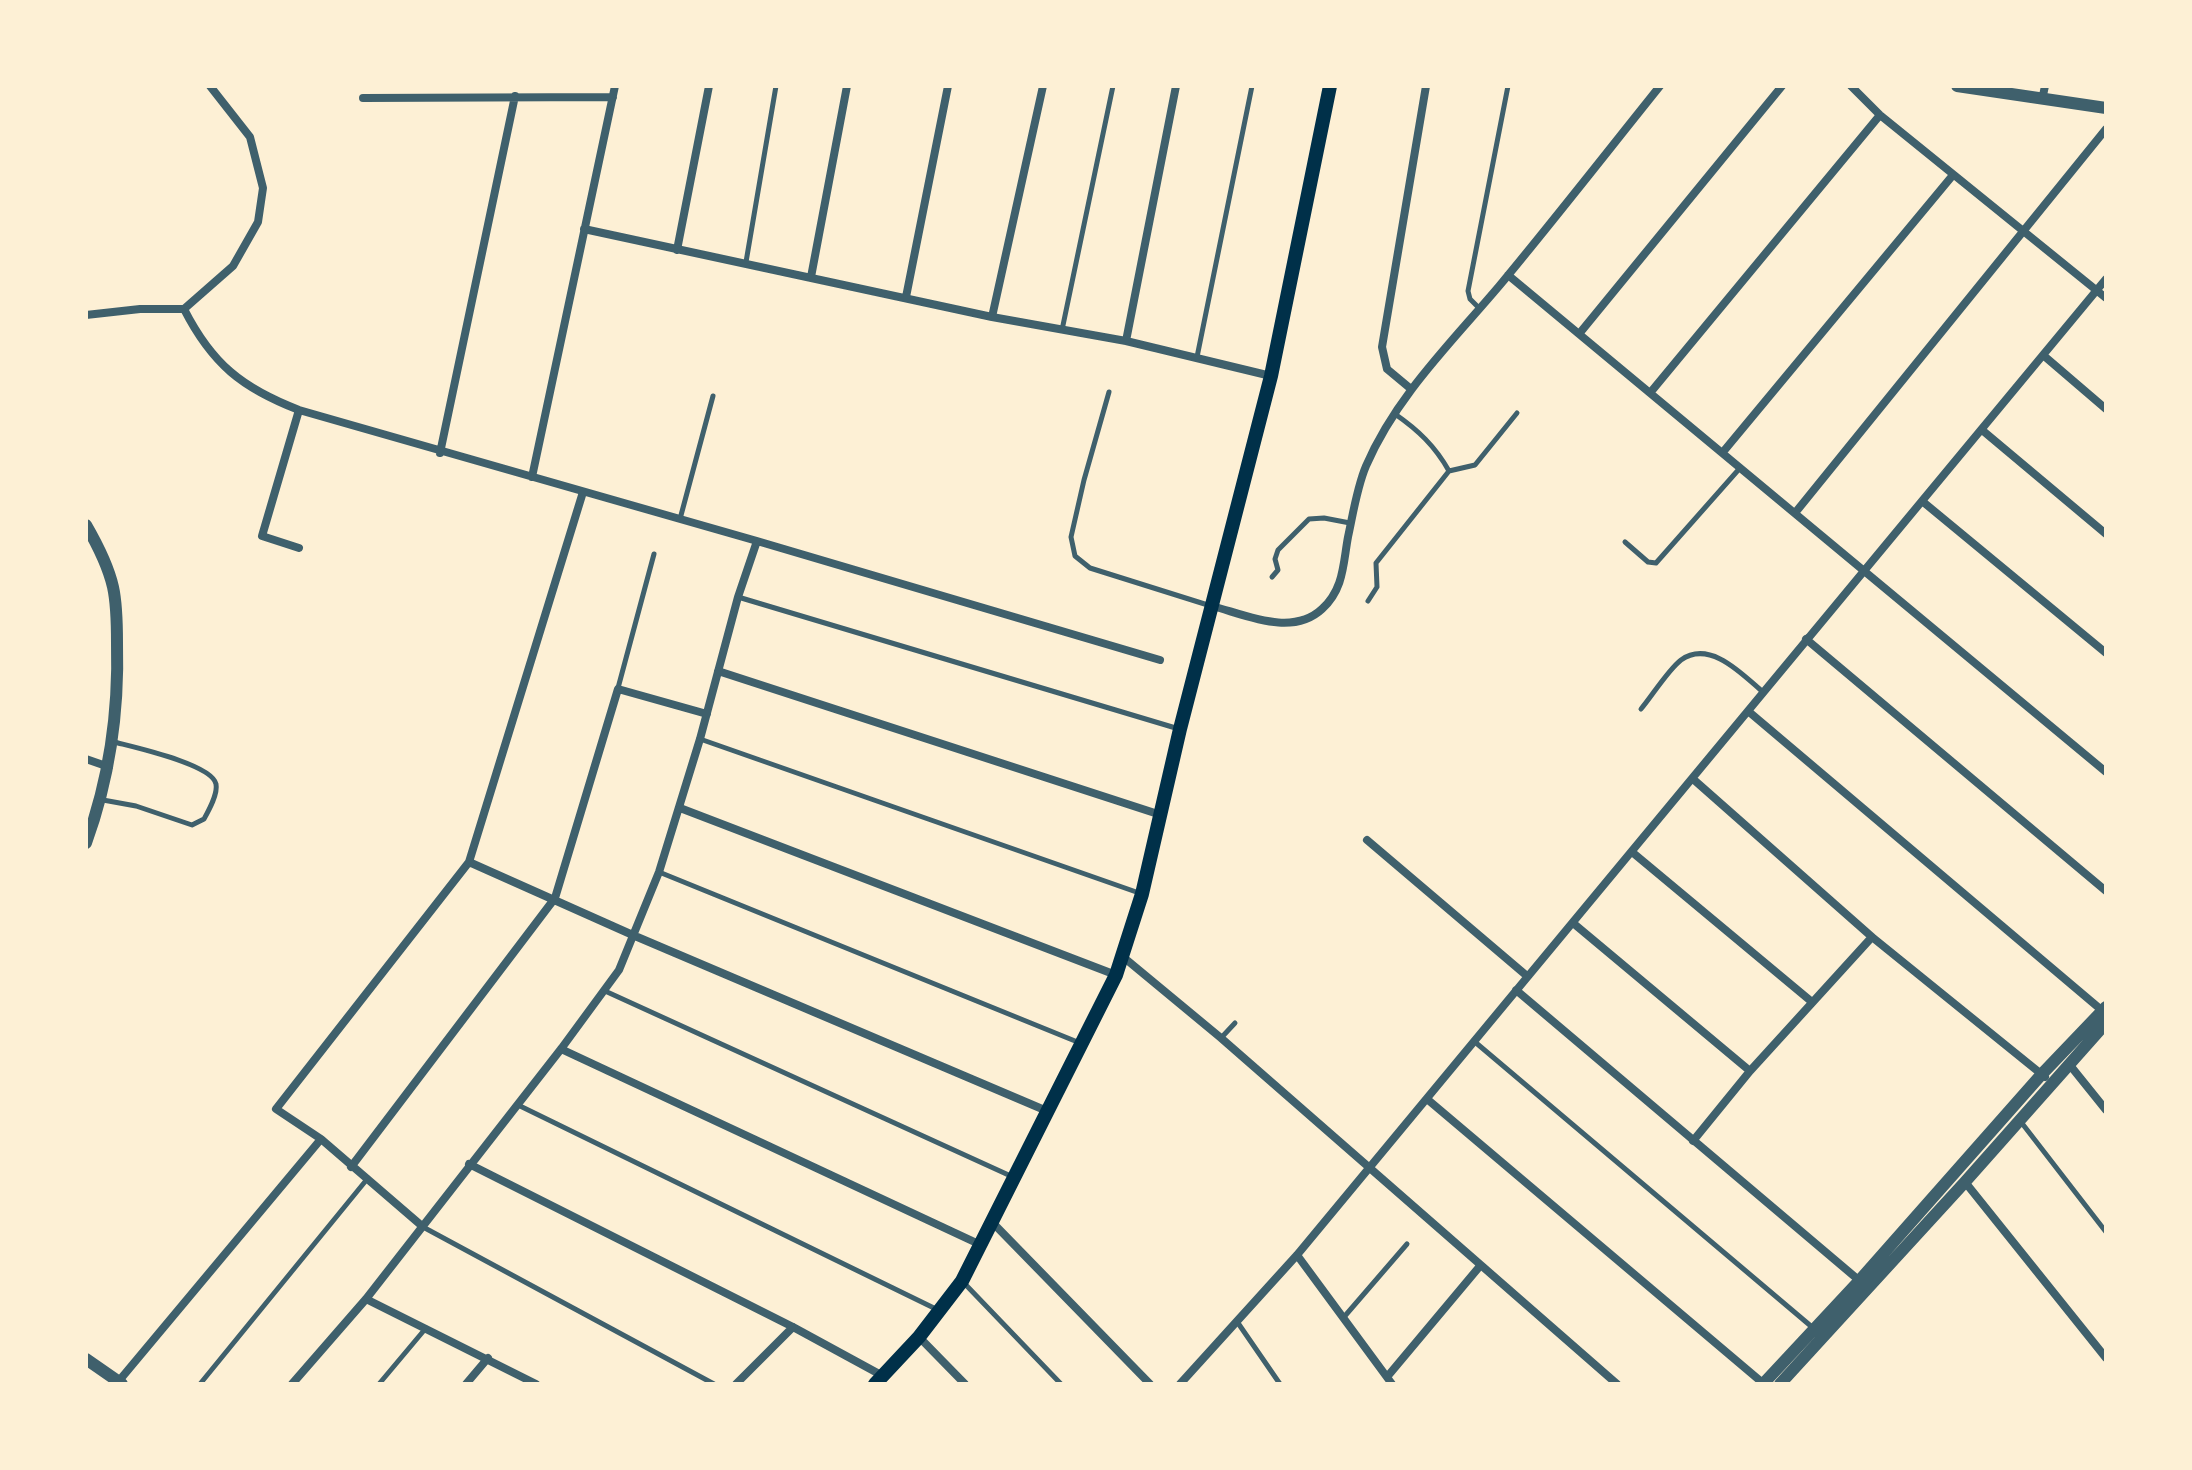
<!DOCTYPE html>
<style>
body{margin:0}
#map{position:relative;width:2192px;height:1470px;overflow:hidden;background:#fdf0d5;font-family:Commissioner,sans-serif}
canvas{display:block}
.frame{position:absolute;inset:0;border:88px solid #fdf0d5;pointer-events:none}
</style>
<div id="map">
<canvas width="2192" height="1470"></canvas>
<div class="frame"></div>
</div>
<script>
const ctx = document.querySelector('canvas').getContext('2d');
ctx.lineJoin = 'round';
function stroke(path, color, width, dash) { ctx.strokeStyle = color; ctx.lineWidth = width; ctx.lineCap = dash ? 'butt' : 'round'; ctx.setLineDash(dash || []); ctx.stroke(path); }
const service = new Path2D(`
 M 746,262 L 776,86
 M 1479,308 L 1470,299 L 1468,291 L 1508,86
 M 1062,330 L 1113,86
 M 1197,357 L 1252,86
 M 1109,392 L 1084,480 L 1071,537 L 1075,556 L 1090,568 L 1211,606
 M 1395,414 C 1418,430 1435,446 1449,471
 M 680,519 L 713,396
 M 1625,542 L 1648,562 L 1656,563 L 1740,468
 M 1272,577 L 1278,570 L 1275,559 L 1278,550 L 1309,519 L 1324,518 L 1350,523
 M 738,597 L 1179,729
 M 1368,601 L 1377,587 L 1376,563 L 1449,471 L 1475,465 L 1517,413
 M 618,688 L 654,554
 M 1641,709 C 1652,696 1668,670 1681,660 C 1710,639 1743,675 1763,692
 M 700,739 L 1142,894
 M 103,800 L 136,806 L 192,825 L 204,819 C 209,810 218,794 216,784 C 212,764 133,747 114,742
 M 659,872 L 1080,1043
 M 605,991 L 1013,1177
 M 1221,1038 L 1235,1023
 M 1475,1042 L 1812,1327
 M 518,1105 L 936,1309
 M 2021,1122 L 2106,1232
 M 423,1227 L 714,1384
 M 965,1284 L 1061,1384
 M 1344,1317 L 1407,1244
 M 1238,1323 L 1280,1384
 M 200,1384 L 368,1178
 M 379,1384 L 426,1328`);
const minor = new Path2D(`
 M 1851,86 L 1880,115 L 2106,298
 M 363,98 L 613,97
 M 2042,100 L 2045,86
 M 584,229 L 992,317 L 1126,341 L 1271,376
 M 677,250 L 709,86
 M 1508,275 L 2106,772
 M 811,277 L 847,86
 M 906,297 L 948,86
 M 184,309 C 212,364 242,388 299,410 L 757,541 L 1160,660
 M 86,315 L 140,309 L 184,309 L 233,266 L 258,222 L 263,188 L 250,137 L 210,86
 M 992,317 L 1043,86
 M 1579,334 L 1782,86
 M 1126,341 L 1176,86
 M 2043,355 L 2106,409
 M 1411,389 L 1387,369 L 1382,347 L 1426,86
 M 1650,393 L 1880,115
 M 299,410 L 262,536 L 299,548
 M 1982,430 L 2106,534
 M 1723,452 L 1953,175
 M 440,453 L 515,96
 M 532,477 L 615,86
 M 1922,501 L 2106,653
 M 1795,513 L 2106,129
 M 1212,606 C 1246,615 1292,637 1322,609 C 1344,589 1343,564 1348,537 C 1353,514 1357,487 1366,466 C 1396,396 1452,342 1500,285 C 1554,220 1607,152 1660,86
 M 1806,639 L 2106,891
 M 718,671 L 1161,815
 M 1748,711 L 2105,1013
 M 86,759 L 109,767
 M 1693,779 L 1872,937 L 2045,1077
 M 680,808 L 1116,975
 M 1367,840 L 1527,976
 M 1632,852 L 1812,1002
 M 469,862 L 635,936 L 1047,1111
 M 1573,923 L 1750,1071
 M 1122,956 L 1221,1038 L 1617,1384
 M 1516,990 L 1861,1282
 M 561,1049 L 981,1245
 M 2069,1064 L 2106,1110
 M 1427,1099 L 1764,1384
 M 1693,1141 L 1750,1071 L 1872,937
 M 469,1164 L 793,1327 L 883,1376
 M 351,1167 L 555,898 L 618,689 L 707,714
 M 1965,1182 L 2106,1358
 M 992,1222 L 1150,1384
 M 422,1226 L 321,1139 L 276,1109 L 469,862 L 583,492
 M 1297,1255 L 1392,1384
 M 366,1299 L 536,1384
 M 919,1337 L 965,1384
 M 1387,1377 L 1480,1266
 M 118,1382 L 321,1139
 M 292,1384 L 366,1299 L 561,1049 L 619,970 L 659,872 L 700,739 L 738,597 L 757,541
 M 466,1384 L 488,1358
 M 736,1384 L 793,1327
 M 1180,1384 L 1297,1255 L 2106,279`);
const tertiary = new Path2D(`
 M 1957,86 L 2106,108
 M 86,525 C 97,544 108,565 113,587 C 117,605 117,624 117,643 C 119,713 110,777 86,843
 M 86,1359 L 122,1384
 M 1763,1384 L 1859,1281 L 2041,1075 L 2106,1007
 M 1780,1384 L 1965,1182 L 2106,1023`);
const secondary = new Path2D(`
 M 875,1384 L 919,1337 L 962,1281 L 1116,975 L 1142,894 L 1180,729 L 1271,376 L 1330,86`);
stroke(service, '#3f606c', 5);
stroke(minor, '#3f606c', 8);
stroke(tertiary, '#3f606c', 12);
stroke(secondary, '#003049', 14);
</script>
